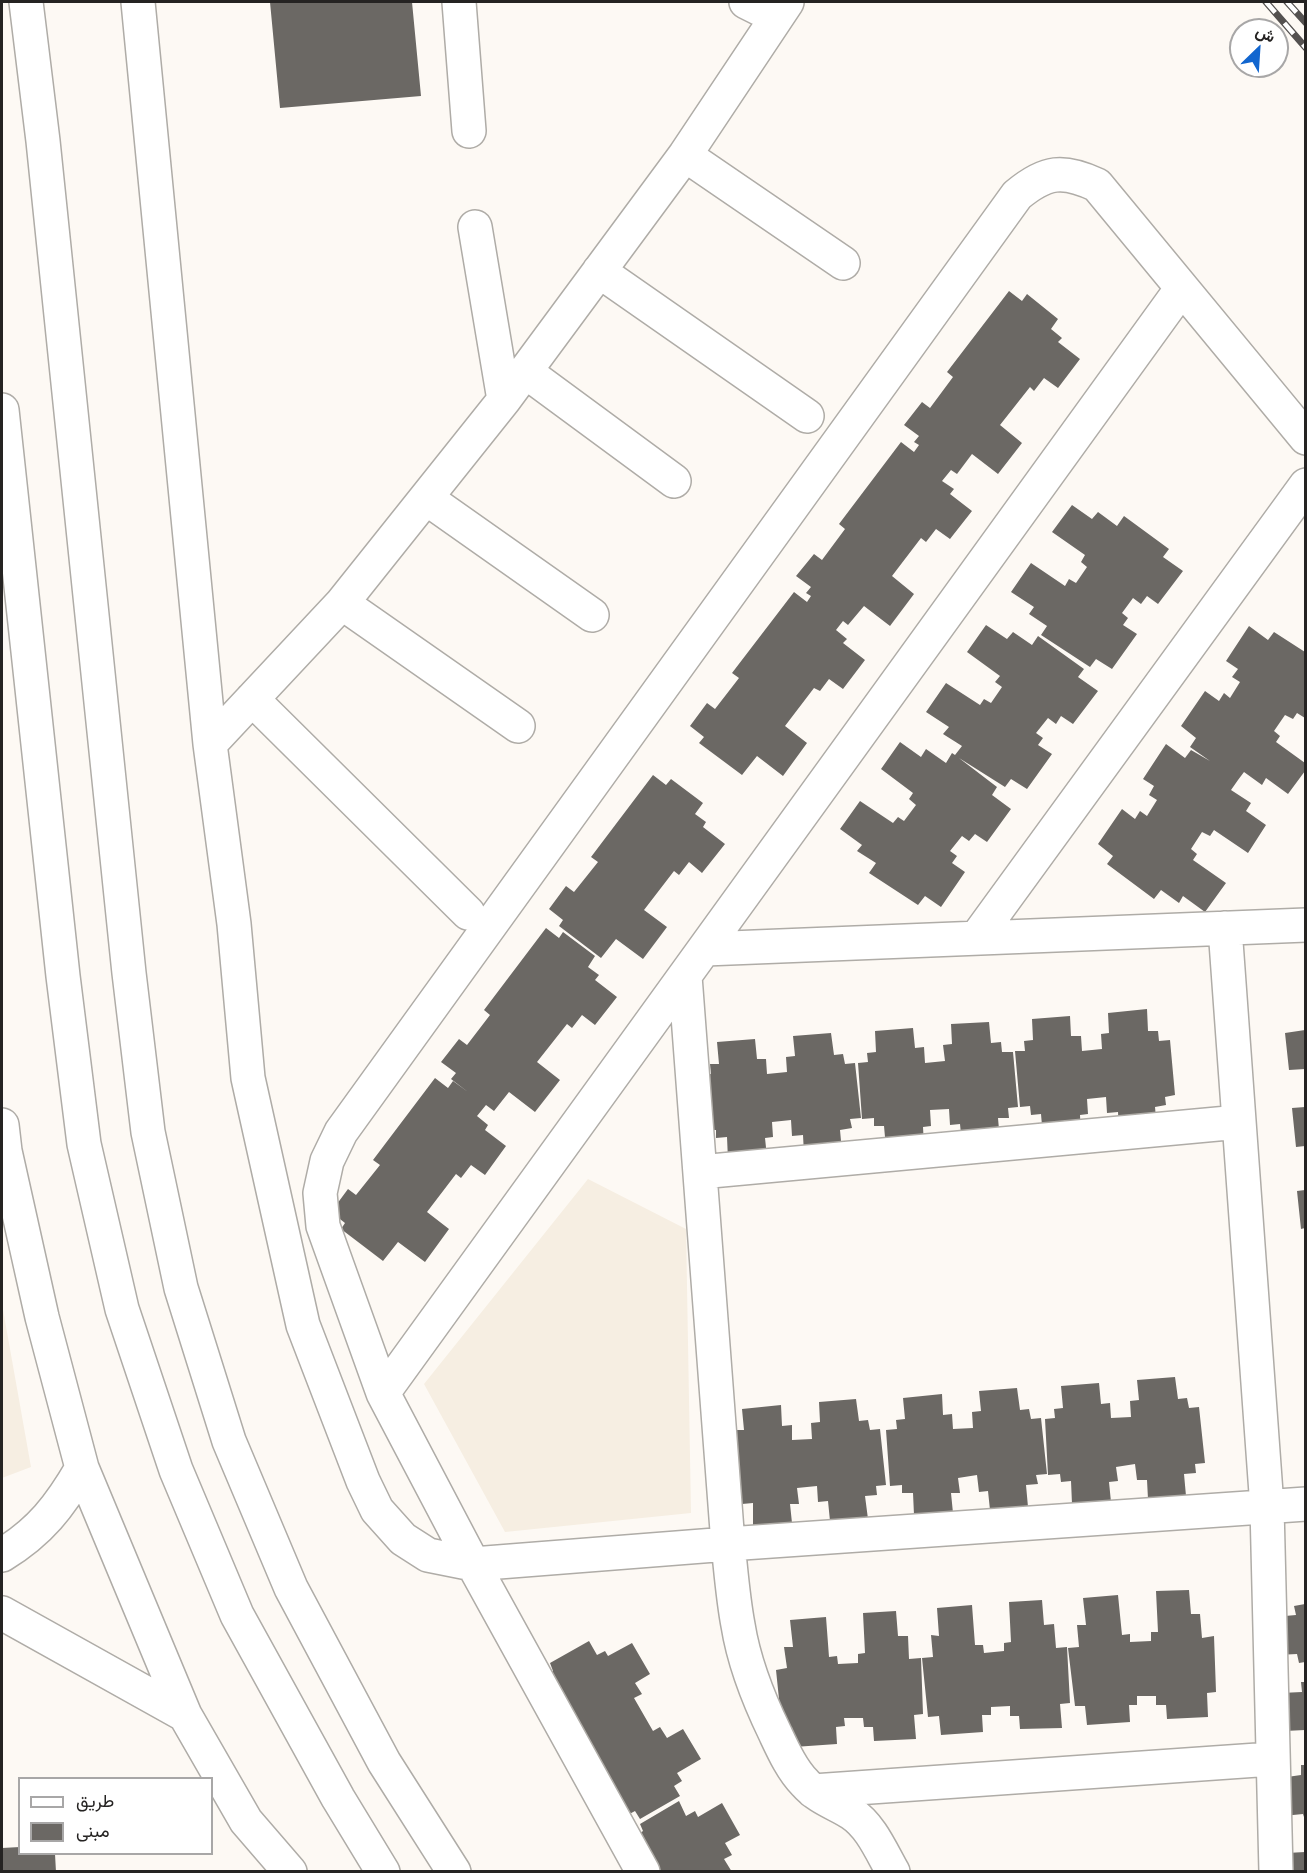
<!DOCTYPE html>
<meta charset="utf-8">
<style>
body{margin:0}
#map{position:relative;width:1307px;height:1873px;overflow:hidden;background:#fdf9f4;font-family:"Open Sans",Vazirmatn,sans-serif}
canvas{display:block}
.frame{position:absolute;inset:0;border:3px solid #252322;pointer-events:none}
.legend{position:absolute;left:18px;top:1777px;width:195px;height:78px;box-sizing:border-box;background:#fff;border:2px solid #a8a7a7;margin:0;padding:8px 10px;list-style:none;font-size:18px;color:#252322}
.legend li{display:flex;align-items:center;gap:12px;height:30px}
.legend b{width:30px;border:2px solid #a8a7a7}
.north{position:absolute;left:1229px;top:18px;width:60px;height:60px;box-sizing:border-box;background:#fff;border:2px solid #a8a7a7;border-radius:50%;rotate:25deg;font-size:16px;font-weight:700;line-height:24px;text-align:center;color:#252322}
.north::after{content:'';display:block;margin:auto;width:21px;height:27px;background:#1266cf;clip-path:polygon(50% 0,100% 100%,50% 72%,0 100%)}
</style>
<div id="map">
<canvas width="1307" height="1873"></canvas>
<div class="frame"></div>
<ul class="legend">
<li><b style="height:8px;background:#fff"></b>طريق</li>
<li><b style="height:16px;background:#6b6864"></b>مبنى</li>
</ul>
<div class="north">ش</div>
</div>
<script>
const ctx = document.querySelector('canvas').getContext('2d');
ctx.lineJoin = 'round';
function fill(path, color) { ctx.fillStyle = color; ctx.fill(path, 'evenodd'); }
function stroke(path, color, width, dash) { ctx.strokeStyle = color; ctx.lineWidth = width; ctx.lineCap = dash ? 'butt' : 'round'; ctx.setLineDash(dash || []); ctx.stroke(path); }
const built = new Path2D(`
 M 588,1179 L 686,1229 L 691,1513 L 505,1532 L 424,1384 Z
 M 2,1304 L 31,1467 L 2,1478 Z`);
const building = new Path2D(`
 M 270,2 L 412,2 L 421,96 L 280,108 Z
 M 1009,291 L 1022,301 L 1027,294 L 1058,319 L 1051,329 L 1062,338 L 1058,342 L 1080,359 L 1058,388 L 1044,378 L 1034,391 L 1030,387 L 1000,425 L 1022,443 L 998,474 L 972,454 L 957,474 L 951,470 L 942,481 L 954,489 L 950,494 L 972,511 L 950,539 L 936,529 L 926,542 L 921,538 L 892,576 L 914,594 L 890,626 L 864,606 L 848,625 L 843,621 L 836,630 L 847,639 L 843,643 L 865,660 L 843,689 L 829,679 L 820,691 L 814,688 L 785,726 L 807,743 L 783,776 L 757,756 L 742,775 L 699,743 L 704,737 L 690,726 L 707,703 L 715,709 L 739,678 L 732,673 L 794,592 L 807,602 L 811,596 L 806,593 L 811,587 L 796,576 L 814,554 L 822,560 L 845,529 L 839,524 L 901,442 L 914,452 L 919,445 L 914,442 L 919,436 L 904,425 L 922,402 L 930,408 L 953,377 L 947,372 Z
 M 1072,505 L 1092,519 L 1098,512 L 1117,526 L 1124,516 L 1169,549 L 1163,557 L 1183,571 L 1158,604 L 1147,596 L 1141,604 L 1133,598 L 1122,613 L 1128,618 L 1123,625 L 1137,634 L 1112,669 L 1096,659 L 1090,667 L 1041,635 L 1047,626 L 1029,614 L 1034,607 L 1011,592 L 1031,563 L 1065,586 L 1069,579 L 1076,583 L 1087,567 L 1081,562 L 1085,555 L 1052,532 Z
 M 986,625 L 1007,639 L 1013,632 L 1032,645 L 1038,636 L 1084,669 L 1078,677 L 1098,691 L 1073,724 L 1061,716 L 1056,724 L 1048,718 L 1036,733 L 1043,738 L 1038,745 L 1052,754 L 1027,789 L 1011,779 L 1005,787 L 959,758 L 997,787 L 992,795 L 1011,809 L 987,842 L 975,834 L 969,841 L 962,836 L 950,851 L 957,856 L 952,863 L 965,872 L 941,907 L 925,896 L 918,905 L 869,873 L 876,863 L 857,851 L 862,845 L 840,829 L 860,801 L 893,823 L 898,817 L 904,821 L 916,805 L 909,799 L 913,793 L 881,769 L 900,742 L 921,757 L 926,749 L 946,763 L 952,753 L 955,755 L 962,746 L 943,734 L 949,727 L 926,712 L 946,683 L 980,705 L 984,699 L 991,703 L 1002,687 L 995,682 L 1000,676 L 967,652 Z
 M 1249,626 L 1268,640 L 1274,632 L 1305,652 L 1305,718 L 1297,713 L 1293,719 L 1285,715 L 1274,731 L 1280,736 L 1276,742 L 1305,763 L 1305,771 L 1288,794 L 1266,778 L 1262,785 L 1244,772 L 1238,780 L 1231,790 L 1251,803 L 1246,811 L 1266,825 L 1248,853 L 1214,830 L 1210,836 L 1202,832 L 1191,849 L 1197,854 L 1193,860 L 1226,883 L 1205,912 L 1183,896 L 1179,903 L 1161,890 L 1154,899 L 1107,864 L 1113,856 L 1098,844 L 1122,809 L 1135,819 L 1140,811 L 1147,816 L 1157,800 L 1149,795 L 1154,786 L 1143,779 L 1166,744 L 1185,758 L 1191,750 L 1210,761 L 1190,747 L 1196,738 L 1181,726 L 1205,691 L 1219,701 L 1224,693 L 1230,698 L 1240,682 L 1232,677 L 1238,669 L 1226,661 Z
 M 653,775 L 666,785 L 671,779 L 703,803 L 695,814 L 706,822 L 703,827 L 725,844 L 702,873 L 689,862 L 679,875 L 674,871 L 644,910 L 667,927 L 643,959 L 616,939 L 601,958 L 559,926 L 563,920 L 549,909 L 566,886 L 574,892 L 598,862 L 591,857 Z
 M 546,928 L 559,938 L 563,932 L 595,956 L 588,967 L 599,975 L 595,980 L 617,997 L 595,1025 L 582,1015 L 572,1028 L 567,1024 L 537,1062 L 560,1080 L 535,1112 L 509,1092 L 494,1111 L 486,1105 L 477,1116 L 488,1125 L 485,1130 L 506,1146 L 485,1175 L 471,1165 L 461,1178 L 456,1174 L 427,1212 L 449,1229 L 425,1262 L 398,1242 L 383,1261 L 341,1229 L 345,1223 L 331,1212 L 348,1189 L 356,1195 L 380,1165 L 373,1160 L 435,1078 L 448,1088 L 453,1081 L 468,1092 L 451,1079 L 456,1073 L 441,1062 L 459,1039 L 467,1045 L 490,1015 L 484,1010 Z
 M 1147,1009 L 1148,1031 L 1158,1031 L 1159,1041 L 1170,1040 L 1175,1095 L 1165,1097 L 1166,1105 L 1155,1107 L 1157,1129 L 1119,1131 L 1118,1112 L 1107,1113 L 1106,1097 L 1087,1099 L 1088,1114 L 1080,1115 L 1081,1134 L 1043,1137 L 1041,1114 L 1031,1115 L 1030,1106 L 1020,1107 L 1015,1051 L 1025,1051 L 1024,1041 L 1033,1040 L 1032,1019 L 1070,1016 L 1071,1036 L 1081,1036 L 1082,1051 L 1102,1049 L 1101,1034 L 1109,1033 L 1108,1013 Z
 M 989,1022 L 991,1043 L 1001,1042 L 1002,1052 L 1013,1052 L 1018,1107 L 1008,1108 L 1009,1118 L 998,1118 L 1000,1141 L 962,1144 L 960,1124 L 950,1125 L 949,1109 L 930,1110 L 931,1126 L 923,1127 L 924,1145 L 886,1148 L 884,1126 L 874,1126 L 874,1118 L 862,1119 L 858,1063 L 868,1062 L 867,1053 L 876,1052 L 875,1031 L 913,1028 L 915,1048 L 924,1047 L 925,1063 L 945,1061 L 943,1045 L 952,1044 L 951,1024 Z
 M 1305,1030 L 1305,1069 L 1289,1070 L 1285,1033 Z
 M 831,1033 L 834,1055 L 843,1054 L 845,1064 L 855,1063 L 861,1118 L 850,1119 L 852,1128 L 840,1130 L 842,1152 L 804,1154 L 803,1135 L 792,1136 L 791,1120 L 772,1122 L 773,1137 L 765,1138 L 767,1157 L 728,1160 L 727,1137 L 716,1138 L 716,1130 L 704,1130 L 700,1074 L 711,1074 L 710,1064 L 719,1064 L 717,1042 L 755,1039 L 757,1059 L 766,1059 L 767,1074 L 787,1072 L 786,1057 L 795,1056 L 793,1036 Z
 M 1305,1107 L 1305,1146 L 1296,1147 L 1292,1108 Z
 M 1305,1190 L 1305,1228 L 1301,1229 L 1297,1191 Z
 M 1175,1377 L 1178,1399 L 1187,1398 L 1189,1408 L 1199,1407 L 1205,1463 L 1195,1464 L 1196,1473 L 1184,1474 L 1186,1496 L 1148,1499 L 1147,1480 L 1137,1480 L 1135,1464 L 1116,1467 L 1118,1481 L 1109,1482 L 1111,1502 L 1072,1504 L 1071,1481 L 1061,1482 L 1060,1474 L 1048,1475 L 1045,1419 L 1055,1418 L 1054,1409 L 1063,1408 L 1061,1386 L 1099,1383 L 1101,1404 L 1110,1403 L 1111,1418 L 1131,1417 L 1130,1401 L 1139,1400 L 1137,1380 Z
 M 1017,1388 L 1020,1410 L 1029,1409 L 1031,1419 L 1041,1418 L 1047,1474 L 1036,1475 L 1038,1484 L 1026,1485 L 1028,1507 L 990,1510 L 988,1491 L 979,1492 L 977,1475 L 958,1478 L 960,1493 L 951,1493 L 953,1513 L 914,1515 L 913,1493 L 902,1493 L 902,1485 L 890,1486 L 886,1430 L 897,1429 L 896,1420 L 905,1419 L 903,1398 L 942,1394 L 943,1415 L 952,1414 L 953,1429 L 973,1428 L 972,1412 L 981,1411 L 979,1391 Z
 M 856,1399 L 859,1421 L 868,1420 L 870,1430 L 880,1429 L 886,1485 L 876,1486 L 877,1495 L 865,1496 L 868,1519 L 830,1521 L 828,1501 L 818,1502 L 817,1486 L 797,1488 L 799,1504 L 790,1504 L 792,1523 L 753,1526 L 753,1503 L 742,1504 L 741,1496 L 735,1430 L 744,1430 L 742,1409 L 781,1405 L 782,1426 L 792,1425 L 792,1440 L 812,1439 L 811,1423 L 820,1422 L 819,1402 Z
 M 1189,1590 L 1191,1614 L 1200,1614 L 1202,1638 L 1214,1636 L 1216,1692 L 1207,1693 L 1208,1717 L 1167,1719 L 1166,1705 L 1156,1705 L 1156,1696 L 1137,1696 L 1137,1705 L 1129,1705 L 1130,1722 L 1087,1725 L 1085,1706 L 1075,1706 L 1068,1648 L 1079,1647 L 1077,1625 L 1086,1625 L 1083,1598 L 1118,1595 L 1122,1635 L 1130,1634 L 1130,1642 L 1151,1641 L 1151,1632 L 1158,1632 L 1156,1591 Z
 M 1042,1600 L 1044,1625 L 1054,1624 L 1056,1648 L 1067,1647 L 1070,1703 L 1060,1704 L 1062,1728 L 1020,1729 L 1019,1716 L 1010,1716 L 1010,1706 L 991,1707 L 991,1715 L 982,1715 L 983,1732 L 941,1735 L 939,1716 L 928,1717 L 922,1658 L 933,1657 L 931,1635 L 939,1636 L 937,1608 L 972,1605 L 975,1645 L 983,1645 L 984,1653 L 1004,1651 L 1004,1643 L 1011,1642 L 1009,1602 Z
 M 1305,1604 L 1305,1662 L 1299,1663 L 1297,1654 L 1277,1655 L 1274,1617 L 1296,1615 L 1294,1606 Z
 M 896,1611 L 898,1636 L 908,1636 L 909,1659 L 921,1658 L 923,1714 L 914,1715 L 916,1739 L 874,1741 L 873,1727 L 864,1727 L 863,1718 L 844,1718 L 845,1726 L 836,1727 L 837,1744 L 794,1747 L 792,1727 L 782,1728 L 776,1670 L 787,1668 L 784,1647 L 793,1647 L 790,1620 L 826,1617 L 829,1657 L 837,1656 L 838,1664 L 858,1663 L 858,1654 L 865,1653 L 863,1613 Z
 M 589,1641 L 597,1655 L 605,1651 L 608,1656 L 632,1643 L 650,1674 L 635,1683 L 642,1694 L 634,1698 L 653,1731 L 660,1727 L 667,1738 L 683,1729 L 701,1759 L 677,1773 L 682,1781 L 674,1786 L 680,1796 L 640,1819 L 635,1811 L 622,1818 L 540,1679 L 553,1671 L 550,1663 Z
 M 1301,1682 L 1305,1682 L 1305,1730 L 1285,1731 L 1281,1693 L 1302,1692 Z
 M 1301,1765 L 1305,1765 L 1305,1820 L 1303,1814 L 1283,1816 L 1280,1778 L 1301,1775 Z
 M 679,1801 L 686,1816 L 695,1811 L 698,1817 L 722,1803 L 740,1835 L 725,1843 L 732,1855 L 724,1859 L 732,1872 L 658,1872 L 630,1840 L 643,1831 L 640,1824 Z
 M 20,1847 L 20,1854 L 55,1854 L 56,1872 L 2,1872 L 2,1848 Z
 M 1305,1852 L 1305,1872 L 1288,1872 L 1287,1853 Z`);
const minor = new Path2D(`
 M 138,2 L 210,744 L 234,924 L 248,1078 L 303,1325 L 363,1481 L 377,1510 L 403,1539 L 428,1555 L 473,1564 L 728,1544 L 1306,1504
 M 459,2 L 469,131
 M 746,2 L 776,17
 M 685,155 L 843,263
 M 475,227 L 504,400
 M 599,271 L 807,416
 M 526,372 L 674,481
 M 426,498 L 592,615
 M 342,603 L 518,726
 M 252,699 L 468,913
 M 210,744 L 342,603 L 504,400 L 685,155 L 787,2
 M 1225,928 L 1267,1507 L 1276,1872
 M 977,937 L 1306,485
 M 705,949 L 1306,925
 M 685,976 L 728,1544 C 731,1571 733,1599 738,1625 C 744,1663 758,1698 775,1733 C 783,1750 792,1770 805,1783 C 818,1798 835,1803 851,1813 C 871,1826 881,1851 893,1872
 M 2,1125 L 5,1151 L 42,1317 L 82,1468 L 185,1715 L 246,1821 L 290,1872
 M 700,1172 L 1239,1122
 M 383,1393 L 1182,288
 M 2,1555 C 40,1532 60,1506 82,1468
 M 2,1613 L 185,1715
 M 813,1791 L 1272,1759
 M 643,1872 L 473,1564 L 383,1393 L 323,1226 L 320,1193 L 327,1161 L 341,1132 L 1017,195 C 1046,171 1063,169 1097,185 L 1306,438`);
const major = new Path2D(`
 M 26,2 L 43,141 L 129,973 L 148,1132 L 181,1288 L 229,1441 L 291,1588 L 384,1762 L 454,1872
 M 2,410 L 63,976 L 84,1144 L 122,1309 L 176,1470 L 237,1615 L 338,1798 L 383,1872`);
const rail = new Path2D(`
 M 1266,2 L 1306,48
 M 1287,2 L 1306,23`);
fill(built, '#f6eee2');
fill(building, '#6b6864');
stroke(minor, '#afaca7', 36);
stroke(major, '#afaca7', 36);
stroke(minor, '#fff', 33);
stroke(major, '#fff', 33);
stroke(rail, '#545150', 7);
stroke(rail, '#fff', 4.5, [14]);
</script>
